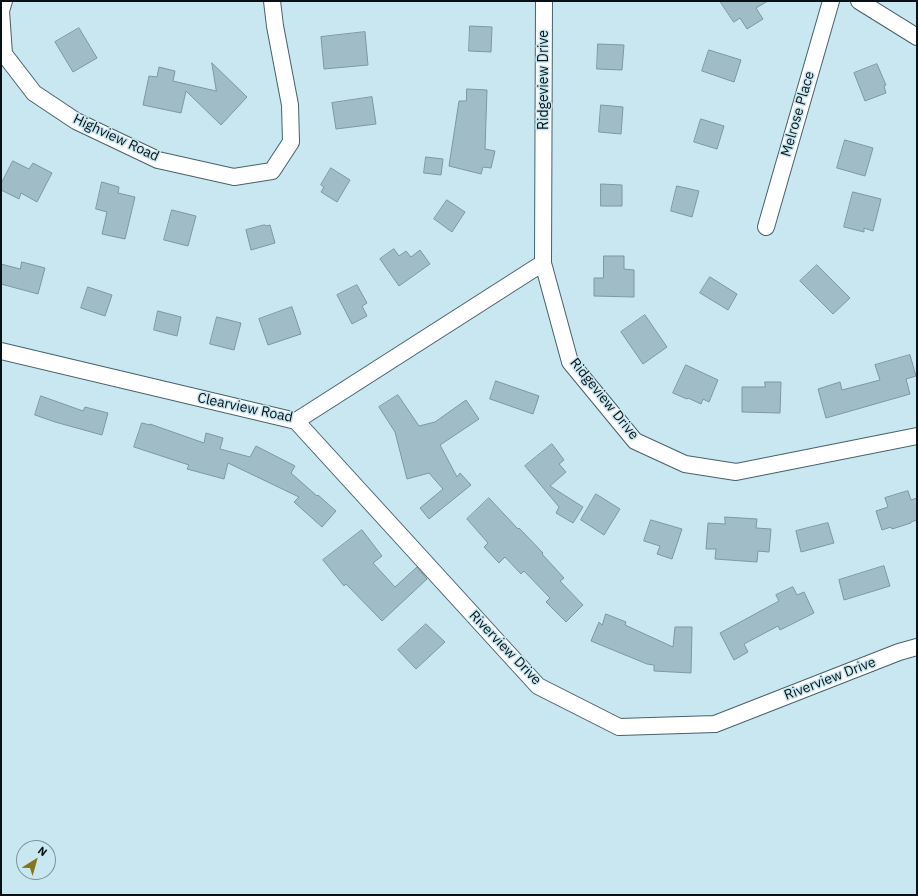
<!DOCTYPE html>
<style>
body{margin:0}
#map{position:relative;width:918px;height:896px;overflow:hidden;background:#c9e7f1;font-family:"IBM Plex Sans",sans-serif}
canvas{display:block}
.frame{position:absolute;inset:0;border:2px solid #081216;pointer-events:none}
.north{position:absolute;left:16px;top:840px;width:40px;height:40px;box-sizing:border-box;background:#c9e7f1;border:1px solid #7c9299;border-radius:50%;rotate:37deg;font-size:11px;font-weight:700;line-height:16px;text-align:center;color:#081216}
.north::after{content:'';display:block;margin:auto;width:14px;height:18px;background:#847619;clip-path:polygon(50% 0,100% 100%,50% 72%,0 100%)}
</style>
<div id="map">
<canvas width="918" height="896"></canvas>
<div class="frame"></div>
<div class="north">N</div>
</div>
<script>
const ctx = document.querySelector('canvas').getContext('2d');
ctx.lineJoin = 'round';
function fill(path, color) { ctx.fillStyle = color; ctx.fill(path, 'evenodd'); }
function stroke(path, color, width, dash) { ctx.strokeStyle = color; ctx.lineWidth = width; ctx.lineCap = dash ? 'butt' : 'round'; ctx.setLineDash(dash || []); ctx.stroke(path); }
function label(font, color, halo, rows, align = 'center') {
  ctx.font = font + ' "IBM Plex Sans",sans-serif'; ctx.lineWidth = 3; ctx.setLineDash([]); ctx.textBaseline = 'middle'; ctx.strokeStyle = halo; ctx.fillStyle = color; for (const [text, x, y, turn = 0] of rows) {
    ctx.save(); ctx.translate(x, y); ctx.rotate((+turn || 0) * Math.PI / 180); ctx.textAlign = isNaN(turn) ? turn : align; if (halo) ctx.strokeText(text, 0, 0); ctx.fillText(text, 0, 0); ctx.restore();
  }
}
const building = new Path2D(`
 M 720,1 L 768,1 L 756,8 L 763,19 L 747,29 L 740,18 L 734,22 Z
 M 470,26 L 492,27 L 491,52 L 469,51 Z
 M 79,28 L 97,58 L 73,72 L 55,42 Z
 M 365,32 L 368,65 L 324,69 L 321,37 Z
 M 598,44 L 624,45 L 622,70 L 597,69 Z
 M 709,50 L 741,60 L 734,82 L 702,71 Z
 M 212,63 L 247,97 L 221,125 L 186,91 L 181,113 L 143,105 L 149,76 L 157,77 L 159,67 L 175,71 L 173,81 L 216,91 Z
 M 877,64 L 886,85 L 884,86 L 886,93 L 865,101 L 854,73 Z
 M 467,89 L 487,90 L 485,149 L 495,151 L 491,168 L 483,167 L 481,174 L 449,166 L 459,101 L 466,101 Z
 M 372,97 L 376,124 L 336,129 L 332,103 Z
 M 601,105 L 623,107 L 621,134 L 599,132 Z
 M 701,119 L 724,126 L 717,149 L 694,142 Z
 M 845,140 L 873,148 L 865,176 L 837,168 Z
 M 426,157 L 443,159 L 441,175 L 424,173 Z
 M 13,161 L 29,169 L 33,163 L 52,173 L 37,202 L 21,193 L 19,199 L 1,190 L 1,184 Z
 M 331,168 L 350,180 L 337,202 L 321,192 L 324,187 L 321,185 Z
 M 102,182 L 119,187 L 118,193 L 135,197 L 125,239 L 102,234 L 107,212 L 96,209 Z
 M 601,184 L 622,185 L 622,206 L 601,206 Z
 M 677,186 L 699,191 L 692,217 L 671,211 Z
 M 853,192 L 881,199 L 873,231 L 864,228 L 864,232 L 844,227 Z
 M 447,200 L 465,212 L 452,232 L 434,219 Z
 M 172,210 L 196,216 L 188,246 L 164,240 Z
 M 265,225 L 266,226 L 270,225 L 275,243 L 251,250 L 246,230 Z
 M 394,249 L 399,256 L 406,251 L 411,257 L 420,250 L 430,264 L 399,286 L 380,259 Z
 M 604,256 L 624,256 L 624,269 L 634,270 L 634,297 L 594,296 L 594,278 L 603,278 Z
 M 22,262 L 45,268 L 38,294 L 1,284 L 1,264 L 20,269 Z
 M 817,265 L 850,298 L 833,314 L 800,281 Z
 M 710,277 L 737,294 L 728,310 L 700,293 Z
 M 357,285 L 367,303 L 362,306 L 367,316 L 352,324 L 337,295 Z
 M 88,287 L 112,295 L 105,316 L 81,308 Z
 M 292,307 L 301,334 L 268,345 L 259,319 Z
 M 158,311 L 181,317 L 177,336 L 154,330 Z
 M 645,315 L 667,347 L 643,364 L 621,332 Z
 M 217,317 L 241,323 L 234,350 L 210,344 Z
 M 910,355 L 916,376 L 906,379 L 910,394 L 826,418 L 818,389 L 840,382 L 842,390 L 880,380 L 875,365 Z
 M 686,365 L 718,380 L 709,402 L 703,399 L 701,404 L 688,398 L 687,399 L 673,393 Z
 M 496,381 L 539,396 L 533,414 L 490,399 Z
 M 765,382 L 781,382 L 780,413 L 742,412 L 742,387 L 765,387 Z
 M 398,395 L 419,426 L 435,422 L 466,400 L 479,419 L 440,445 L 457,477 L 460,473 L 471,485 L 429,519 L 420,508 L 443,489 L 429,473 L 407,479 L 395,432 L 379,407 Z
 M 41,396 L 83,411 L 85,407 L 108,413 L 102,435 L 55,422 L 35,415 Z
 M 142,423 L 150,425 L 150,424 L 204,443 L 206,433 L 223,438 L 220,449 L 250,457 L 256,446 L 295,466 L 291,473 L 317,496 L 318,495 L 336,511 L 322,527 L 294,502 L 299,497 L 228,463 L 224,479 L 187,469 L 189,465 L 134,447 Z
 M 552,444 L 564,460 L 559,464 L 566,472 L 550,486 L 583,507 L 573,523 L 556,513 L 559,507 L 525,466 Z
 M 908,491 L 911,500 L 917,498 L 917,520 L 911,522 L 911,523 L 892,529 L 891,527 L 882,530 L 876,511 L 888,507 L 885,498 Z
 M 596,494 L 620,509 L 604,535 L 581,520 Z
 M 489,498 L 518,529 L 519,528 L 543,553 L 542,554 L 564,578 L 560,581 L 583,605 L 566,622 L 546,602 L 550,598 L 524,571 L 521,574 L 505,557 L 499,563 L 484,547 L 488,543 L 467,519 Z
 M 725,517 L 757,519 L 756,528 L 771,529 L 769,552 L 758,551 L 757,562 L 715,559 L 716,549 L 706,549 L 708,523 L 725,524 Z
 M 651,520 L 682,529 L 672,559 L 657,554 L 660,546 L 644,541 Z
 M 828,523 L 834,543 L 801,552 L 796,531 Z
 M 362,530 L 382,556 L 373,563 L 395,587 L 417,567 L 427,579 L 382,621 L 346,584 L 344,586 L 323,560 Z
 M 884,566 L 890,586 L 844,600 L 839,580 Z
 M 793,587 L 797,595 L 804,592 L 814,613 L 780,630 L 778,626 L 744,644 L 748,652 L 734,660 L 720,633 L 779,601 L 776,595 Z
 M 606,614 L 626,622 L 625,625 L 673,647 L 675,627 L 692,627 L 691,673 L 654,671 L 654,665 L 647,664 L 591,641 L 599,622 L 602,625 Z
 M 426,624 L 445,642 L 416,669 L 398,650 Z`);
const minor = new Path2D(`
 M 4,1 L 1,11 L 4,54 L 34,93 L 76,121 L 158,160 L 234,177 L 272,171 L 291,142 L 290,105 L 275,26 L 272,1
 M 544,1 L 543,263 L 570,362 L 635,441 L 685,464 L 736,472 L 917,436
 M 859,1 L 917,37
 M 766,227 L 831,1
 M 1,351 L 296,421 L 543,263
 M 296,421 L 538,686 L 619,727 L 715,724 L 899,652 L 917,647`);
const streetNames = [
 ["Ridgeview Drive",544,80,-90],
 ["Melrose Place",798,114,-74],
 ["Highview Road",116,138,25],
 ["Ridgeview Drive",604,399,51],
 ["Clearview Road",245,408,12],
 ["Riverview Drive",505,648,46],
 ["Riverview Drive",830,679,-21]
];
fill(building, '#a0bdc7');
stroke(building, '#7c98a1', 1);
stroke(minor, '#47626b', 18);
stroke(minor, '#fff', 16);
label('14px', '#081216', '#c9e7f1', streetNames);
</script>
